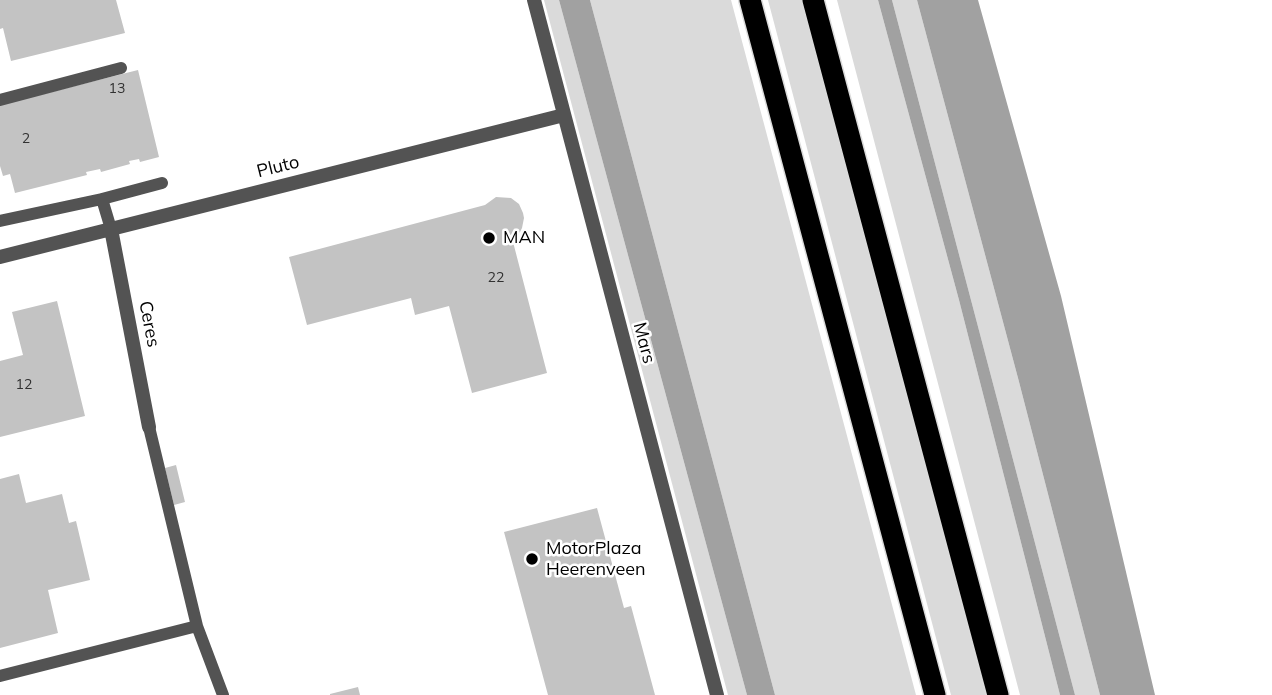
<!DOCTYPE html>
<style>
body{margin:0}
canvas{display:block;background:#fff}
</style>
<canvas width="1272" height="695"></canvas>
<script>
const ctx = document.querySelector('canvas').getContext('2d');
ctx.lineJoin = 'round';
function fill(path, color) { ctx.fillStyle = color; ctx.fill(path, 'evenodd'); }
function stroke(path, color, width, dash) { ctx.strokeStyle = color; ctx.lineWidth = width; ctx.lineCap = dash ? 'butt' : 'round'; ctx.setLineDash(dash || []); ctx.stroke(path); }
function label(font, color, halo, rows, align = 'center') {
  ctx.font = font + ' Mulish,sans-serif'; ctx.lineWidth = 5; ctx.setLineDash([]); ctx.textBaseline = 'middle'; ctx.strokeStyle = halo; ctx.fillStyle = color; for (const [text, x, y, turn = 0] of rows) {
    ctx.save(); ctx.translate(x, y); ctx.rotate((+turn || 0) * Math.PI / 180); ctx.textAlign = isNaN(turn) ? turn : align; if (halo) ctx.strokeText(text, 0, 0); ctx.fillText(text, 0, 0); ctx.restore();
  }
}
const green = new Path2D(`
 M 544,0 L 559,0 L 747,695 L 728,695 Z
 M 590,0 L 731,0 L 916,695 L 775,695 Z
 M 768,0 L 802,0 L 986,695 L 951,695 Z
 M 837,0 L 878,0 L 959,300 L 1060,695 L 1020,695 Z
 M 892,0 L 917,0 L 1018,378 L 1100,695 L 1075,695 Z`);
const water = new Path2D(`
 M 559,0 L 590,0 L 775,695 L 747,695 Z
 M 878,0 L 892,0 L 1075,695 L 1060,695 L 959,300 Z
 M 917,0 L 978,0 L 1061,296 L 1155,695 L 1100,695 L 1018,378 Z`);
const building = new Path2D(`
 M 0,0 L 116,0 L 125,33 L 11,61 L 3,28 L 0,29 Z
 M 138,70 L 159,157 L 140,162 L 139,159 L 129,161 L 130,164 L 101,172 L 100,169 L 86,172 L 87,175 L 15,193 L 10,174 L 3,176 L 0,166 L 0,105 Z
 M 496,197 L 511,198 L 519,204 L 523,213 L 524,218 L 522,228 L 520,232 L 512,238 L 547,373 L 472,393 L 449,306 L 415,315 L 411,298 L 307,325 L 289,257 L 485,205 Z
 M 57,301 L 85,416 L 0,437 L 0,361 L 23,355 L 12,312 Z
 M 176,465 L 185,502 L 174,505 L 165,468 Z
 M 19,474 L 26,503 L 62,494 L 69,523 L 76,521 L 90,580 L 48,590 L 58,633 L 0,648 L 0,479 Z
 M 597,508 L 624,608 L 631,606 L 655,695 L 548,695 L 504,532 Z
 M 358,687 L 360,695 L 330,695 L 330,694 Z`);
const service = new Path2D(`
 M 0,100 L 121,68
 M 0,221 L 102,199
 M 111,229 L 102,199 L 162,183
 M 197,626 L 223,695
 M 0,676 L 197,626 L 149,427`);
const minor = new Path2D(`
 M 534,0 L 717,695
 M 111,229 L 149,427
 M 0,257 L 564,115`);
const motorway = new Path2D(`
 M 750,0 L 935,695
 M 813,0 L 998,695`);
const markers = [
 [489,238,7,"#000"],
 [532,559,7,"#000"]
];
const numberNames = [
 ["13",117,89],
 ["2",26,139],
 ["22",496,278],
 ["12",24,385]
];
const streetNames = [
 ["Pluto",278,167,-14],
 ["Ceres",149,324,79],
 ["Mars",644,343,75]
];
const poiNames = [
 ["MAN",503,238],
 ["MotorPlaza",546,549],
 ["Heerenveen",546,570]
];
fill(green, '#dadada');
fill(water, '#a1a1a1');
fill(building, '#c3c3c3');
stroke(motorway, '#dbdbdb', 24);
stroke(service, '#535353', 12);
stroke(minor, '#535353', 14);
stroke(motorway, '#000', 21);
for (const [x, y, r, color] of markers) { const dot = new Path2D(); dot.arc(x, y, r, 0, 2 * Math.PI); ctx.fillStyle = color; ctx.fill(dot); stroke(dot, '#fff', 2.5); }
label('14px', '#313131', null, numberNames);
label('18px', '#000', '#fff', streetNames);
label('18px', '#000', '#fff', poiNames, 'left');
</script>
